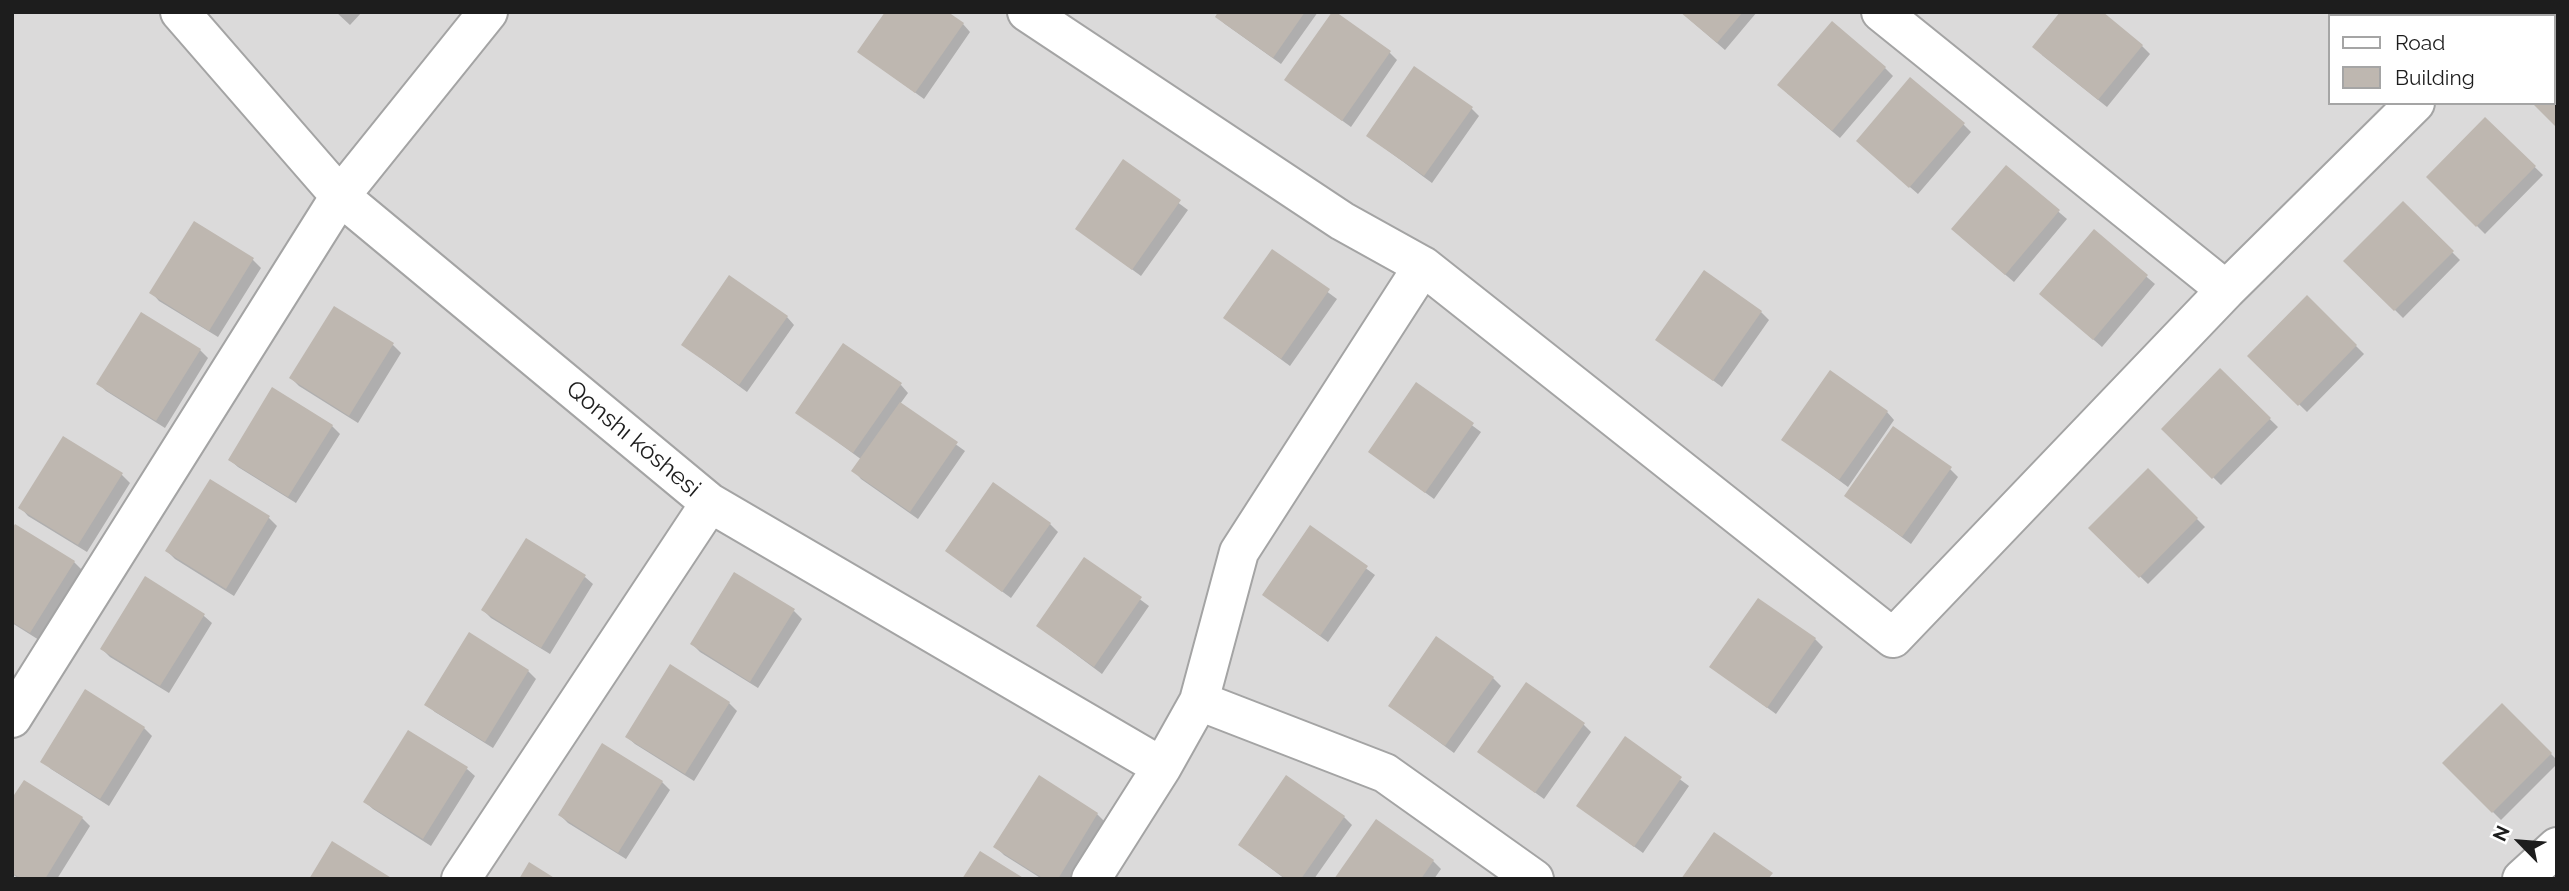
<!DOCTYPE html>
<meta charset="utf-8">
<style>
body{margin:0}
#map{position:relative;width:2569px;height:891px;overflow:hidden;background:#edebe3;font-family:Raleway,sans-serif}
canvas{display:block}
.frame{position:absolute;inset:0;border:14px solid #1d1d1d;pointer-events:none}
.legend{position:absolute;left:2328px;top:14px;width:228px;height:91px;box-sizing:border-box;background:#fff;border:2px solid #a5a5a5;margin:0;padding:9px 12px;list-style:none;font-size:21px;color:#1d1d1d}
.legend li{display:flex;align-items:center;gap:14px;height:35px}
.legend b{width:35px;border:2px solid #a5a5a5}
.north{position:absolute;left:2485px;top:807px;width:70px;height:70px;-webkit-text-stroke:5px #fff;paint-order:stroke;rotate:295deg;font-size:19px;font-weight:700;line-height:28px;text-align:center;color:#1d1d1d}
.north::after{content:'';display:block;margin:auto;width:24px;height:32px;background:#1d1d1d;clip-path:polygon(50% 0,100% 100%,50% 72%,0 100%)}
</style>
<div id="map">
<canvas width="2569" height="891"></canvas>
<div class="frame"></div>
<ul class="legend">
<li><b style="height:9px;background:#fff"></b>Road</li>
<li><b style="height:19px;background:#beb7b0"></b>Building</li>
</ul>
<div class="north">N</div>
</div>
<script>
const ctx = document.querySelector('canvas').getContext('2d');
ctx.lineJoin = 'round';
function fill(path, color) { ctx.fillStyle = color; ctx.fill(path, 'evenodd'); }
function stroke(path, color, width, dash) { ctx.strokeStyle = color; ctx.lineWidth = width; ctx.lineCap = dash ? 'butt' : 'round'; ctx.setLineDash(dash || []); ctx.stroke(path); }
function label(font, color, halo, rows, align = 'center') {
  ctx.font = font + ' Raleway,sans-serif'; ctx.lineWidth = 5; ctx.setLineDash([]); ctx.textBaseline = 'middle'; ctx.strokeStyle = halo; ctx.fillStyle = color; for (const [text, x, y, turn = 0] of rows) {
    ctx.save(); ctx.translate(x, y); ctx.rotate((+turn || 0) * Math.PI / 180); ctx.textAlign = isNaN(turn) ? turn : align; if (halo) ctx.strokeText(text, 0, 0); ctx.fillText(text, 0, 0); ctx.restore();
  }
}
const residential = new Path2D(`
 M 12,12 L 2557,12 L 2557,879 L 12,879 ZM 2329,16 L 2553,16 L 2553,103 L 2329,103 Z`);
const shadow = new Path2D(`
 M 336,12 L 362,12 L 350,25 Z
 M 1220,12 L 1318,12 L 1281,64 L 1225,24 L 1217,17 Z
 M 1681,12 L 1757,12 L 1725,50 Z
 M 963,24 L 970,32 L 924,99 L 859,52 Z
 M 2142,46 L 2150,54 L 2107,107 L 2042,55 Z
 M 1389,52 L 1397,60 L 1351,127 L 1286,80 Z
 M 1885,68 L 1893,76 L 1840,138 L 1787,93 Z
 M 1471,108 L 1479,116 L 1432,183 L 1368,136 Z
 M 2485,119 L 2543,175 L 2485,234 L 2428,177 Z
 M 1963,124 L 1971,132 L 1918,194 L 1866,149 Z
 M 1123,162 L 1188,210 L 1141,276 L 1077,229 Z
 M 2006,167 L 2067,219 L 2014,282 L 1961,237 Z
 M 2403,203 L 2460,260 L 2403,318 L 2346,261 Z
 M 194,223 L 253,260 L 261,268 L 218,337 L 159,301 L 152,293 Z
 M 2094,232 L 2155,284 L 2102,347 L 2050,302 Z
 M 1272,251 L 1337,299 L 1290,366 L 1225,318 Z
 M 2307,297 L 2364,354 L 2307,412 L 2250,356 Z
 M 1761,312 L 1769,320 L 1722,387 L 1657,339 Z
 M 141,314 L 200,350 L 208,358 L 165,428 L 106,391 L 99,384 Z
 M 787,317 L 794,325 L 747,392 L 683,345 Z
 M 393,345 L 401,353 L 358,423 L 299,386 L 291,378 Z
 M 2220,371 L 2278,427 L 2221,485 L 2164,429 Z
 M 1416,384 L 1481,432 L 1434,499 L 1370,452 Z
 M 901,385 L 908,393 L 900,404 L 965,451 L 918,519 L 861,479 L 854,471 L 862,460 L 797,412 Z
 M 1887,412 L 1894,420 L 1848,487 L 1783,439 Z
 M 332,426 L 340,434 L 296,503 L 238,467 L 230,460 Z
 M 64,438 L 122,475 L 130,483 L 87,552 L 28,516 L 21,508 Z
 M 1950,469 L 1958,477 L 1911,544 L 1846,496 Z
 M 2148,470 L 2205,527 L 2148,584 L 2090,528 Z
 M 211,481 L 269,518 L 277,526 L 234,596 L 175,559 L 167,551 Z
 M 1050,524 L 1058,532 L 1011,598 L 947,551 Z
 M 16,526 L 74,562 L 82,570 L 39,640 L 12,623 L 12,532 Z
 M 1311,528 L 1375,575 L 1328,642 L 1264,595 Z
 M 1085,559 L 1149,606 L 1102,674 L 1038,626 Z
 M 585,577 L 593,584 L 550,654 L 491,618 L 483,610 Z
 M 145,579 L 204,616 L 212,623 L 169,693 L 110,657 L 102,649 Z
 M 794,611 L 802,619 L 758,688 L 700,652 L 692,644 Z
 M 470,635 L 528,671 L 536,679 L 493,748 L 435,712 L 427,705 Z
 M 1815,639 L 1823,647 L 1776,714 L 1711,667 Z
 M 670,667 L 729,703 L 737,711 L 694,781 L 635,744 L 627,737 Z
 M 1493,678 L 1501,686 L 1454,753 L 1390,706 Z
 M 86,692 L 144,728 L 152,736 L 109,806 L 51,769 L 43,761 Z
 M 2502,705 L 2557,760 L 2557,764 L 2501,820 L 2444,763 Z
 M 1583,724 L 1591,732 L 1544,799 L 1479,752 Z
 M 1625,739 L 1689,786 L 1643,853 L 1578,806 Z
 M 467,769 L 475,776 L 431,846 L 373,809 L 365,802 Z
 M 24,782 L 82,818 L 90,826 L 57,879 L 19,879 L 12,874 L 12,801 Z
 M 662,782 L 670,790 L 626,859 L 568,823 L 560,815 Z
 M 1097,814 L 1105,822 L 1070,879 L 1042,879 L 1004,855 L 996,847 Z
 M 1344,817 L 1352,825 L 1314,879 L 1285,879 L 1240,845 Z
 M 1433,861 L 1441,869 L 1434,879 L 1336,879 Z`);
const building = new Path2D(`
 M 885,12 L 948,12 L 964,23 L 915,93 L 857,52 Z
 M 1218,12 L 1305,12 L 1273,58 L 1215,17 Z
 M 1332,12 L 1336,12 L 1391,51 L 1342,121 L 1284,80 Z
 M 1680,12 L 1743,12 L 1717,43 Z
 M 2060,12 L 2103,12 L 2143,45 L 2098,100 L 2032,47 Z
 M 1832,21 L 1886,67 L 1832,131 L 1777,85 Z
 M 2557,54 L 2557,128 L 2532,103 L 2553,103 L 2553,57 Z
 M 1414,66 L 1473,107 L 1424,176 L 1366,136 Z
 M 1910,77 L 1965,123 L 1909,188 L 1856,141 Z
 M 2485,117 L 2536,166 L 2476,227 L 2426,177 Z
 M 1123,159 L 1181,200 L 1132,270 L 1075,229 Z
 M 2006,165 L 2060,210 L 2005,275 L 1951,229 Z
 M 2403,201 L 2454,251 L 2394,311 L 2343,261 Z
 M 194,221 L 254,258 L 209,331 L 149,293 Z
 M 2094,229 L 2148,275 L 2093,340 L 2039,294 Z
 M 1272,249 L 1330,289 L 1281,359 L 1223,318 Z
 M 1704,270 L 1762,311 L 1713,381 L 1655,340 Z
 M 729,275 L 788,316 L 739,385 L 681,345 Z
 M 2307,295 L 2357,345 L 2298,406 L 2247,356 Z
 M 334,306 L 394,343 L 349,416 L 289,378 Z
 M 141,312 L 201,349 L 156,421 L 96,384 Z
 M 843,343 L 902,383 L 853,453 L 795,413 Z
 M 2220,368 L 2271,418 L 2212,479 L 2161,429 Z
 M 1830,370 L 1888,411 L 1839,480 L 1781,440 Z
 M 1416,382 L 1474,423 L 1425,493 L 1368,452 Z
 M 272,387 L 333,425 L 288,497 L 228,460 Z
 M 900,402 L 958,442 L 910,512 L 851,471 Z
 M 1893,426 L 1952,467 L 1902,537 L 1844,496 Z
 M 63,436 L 123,473 L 78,545 L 18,508 Z
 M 2148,468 L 2198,518 L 2139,578 L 2088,528 Z
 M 210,479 L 270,516 L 226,589 L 165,551 Z
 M 993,482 L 1051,523 L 1002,592 L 945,551 Z
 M 15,524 L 75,561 L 30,633 L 12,622 L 12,529 Z
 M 1310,525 L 1368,566 L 1320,636 L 1262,595 Z
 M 526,538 L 586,575 L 541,648 L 481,610 Z
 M 1084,557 L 1142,597 L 1094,667 L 1036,626 Z
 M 734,572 L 795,609 L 750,682 L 690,644 Z
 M 145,576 L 205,614 L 160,686 L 100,649 Z
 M 1758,598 L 1816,638 L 1767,708 L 1709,667 Z
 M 469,632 L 529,670 L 485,742 L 424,705 Z
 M 1436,636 L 1494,677 L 1445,746 L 1388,706 Z
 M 670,664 L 730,702 L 685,774 L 625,737 Z
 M 1526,682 L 1585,723 L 1535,793 L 1477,752 Z
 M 85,689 L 145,727 L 100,799 L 40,762 Z
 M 2502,703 L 2552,753 L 2492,813 L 2442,763 Z
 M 408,730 L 468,767 L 423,839 L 363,802 Z
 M 1625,736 L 1682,777 L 1634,847 L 1576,806 Z
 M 602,743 L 663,781 L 618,853 L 558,815 Z
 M 1039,775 L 1098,813 L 1058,879 L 1044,879 L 993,847 Z
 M 1286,775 L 1345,816 L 1301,879 L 1286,879 L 1238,845 Z
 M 24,780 L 83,817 L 45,879 L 22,879 L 12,873 L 12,798 Z
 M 1376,819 L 1434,860 L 1421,879 L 1334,879 Z
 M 1714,832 L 1773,873 L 1768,879 L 1681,879 Z
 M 332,841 L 393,879 L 309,879 Z
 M 980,851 L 1025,879 L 962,879 Z
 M 529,862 L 556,879 L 519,879 Z`);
const minor = new Path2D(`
 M 180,12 L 340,196 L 710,503 L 1162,767
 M 1027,12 L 1342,221 L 1423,266 L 1893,638 L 2226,290 L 2415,103
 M 1881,12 L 2226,290
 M 2503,16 L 2507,12
 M 1199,701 L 1385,773 L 1534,879
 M 12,718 L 340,196 L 488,12
 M 461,879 L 710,503
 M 1091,879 L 1162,767 L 1199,701 L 1239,552 L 1423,266
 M 2522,879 L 2557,847`);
const streetNames = [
 ["Qonshı kóshesi",633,439,40]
];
fill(residential, '#dbdada');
fill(shadow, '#0003');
fill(building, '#beb7b0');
stroke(minor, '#a4a4a4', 42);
stroke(minor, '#fff', 38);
label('24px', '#1d1d1d', '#fff', streetNames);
</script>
